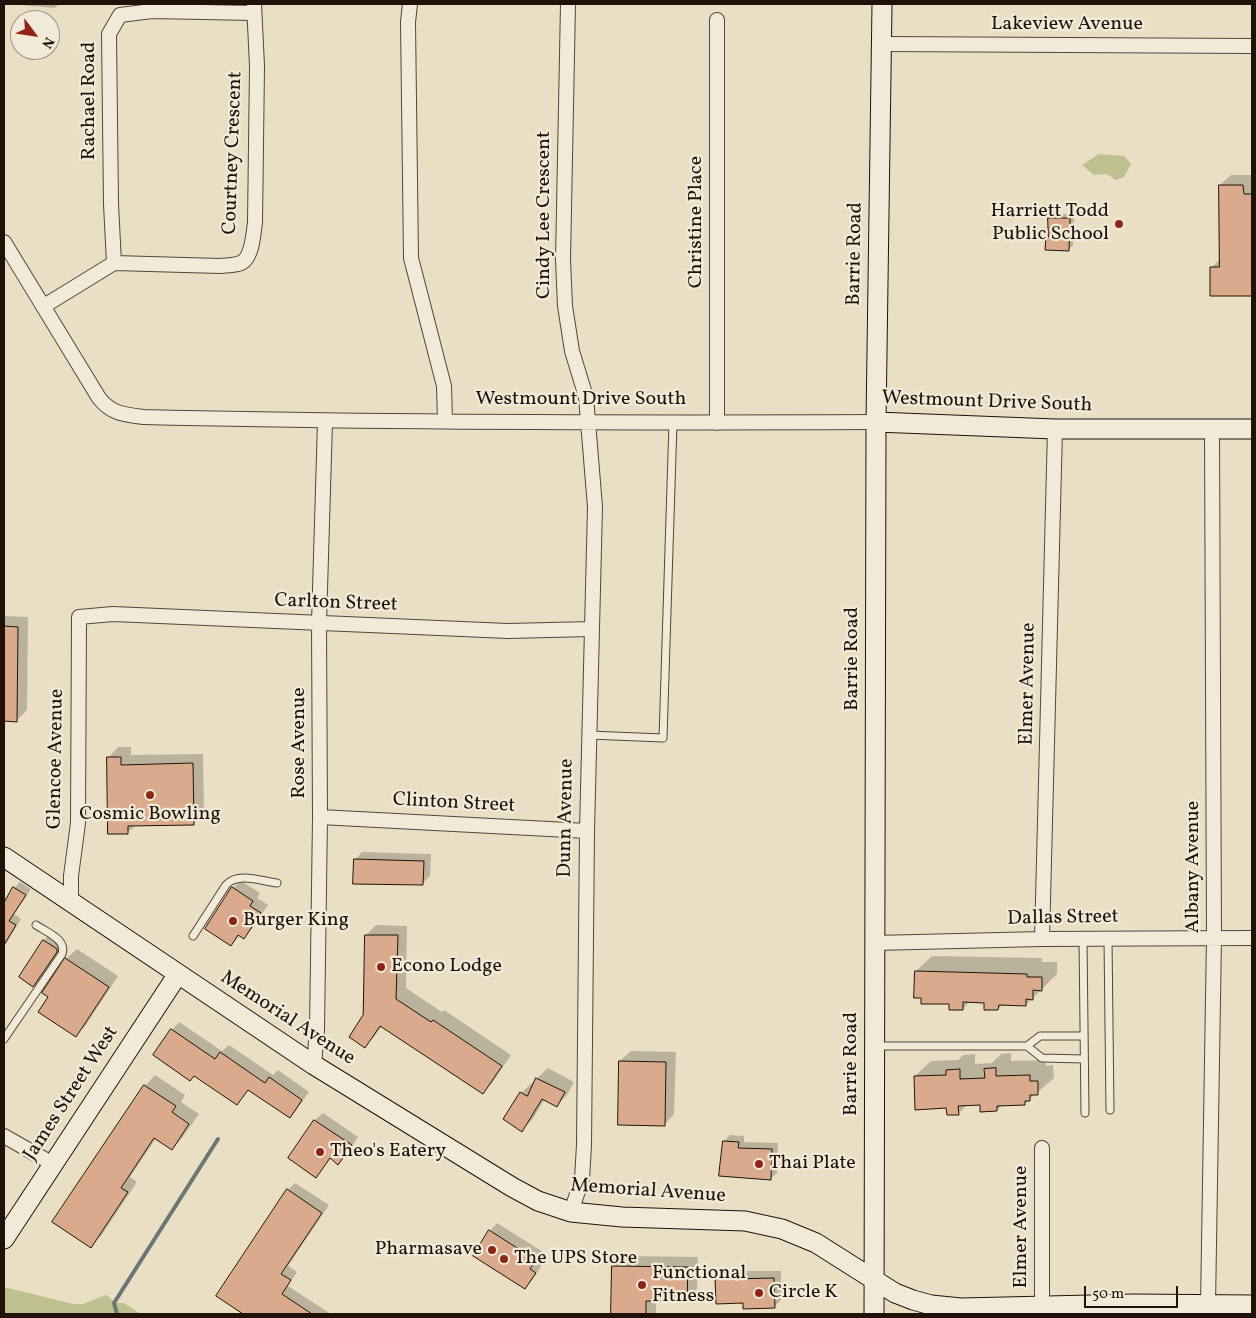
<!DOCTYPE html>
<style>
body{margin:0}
#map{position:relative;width:1256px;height:1318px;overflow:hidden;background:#eadfc5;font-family:Vollkorn,serif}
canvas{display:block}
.frame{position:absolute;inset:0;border:5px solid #211209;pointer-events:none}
.north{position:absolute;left:10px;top:10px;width:50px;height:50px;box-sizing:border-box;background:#f1ead9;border:1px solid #9e9486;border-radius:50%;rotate:121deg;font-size:14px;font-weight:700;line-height:20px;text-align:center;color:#211209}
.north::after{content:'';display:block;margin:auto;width:18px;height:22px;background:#8f2418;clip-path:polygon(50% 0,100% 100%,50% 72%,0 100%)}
.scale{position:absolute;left:1084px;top:1286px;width:94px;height:22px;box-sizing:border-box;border:2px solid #211209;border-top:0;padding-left:6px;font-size:15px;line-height:18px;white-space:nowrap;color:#211209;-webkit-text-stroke:4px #f1ead9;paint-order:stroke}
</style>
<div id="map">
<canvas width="1256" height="1318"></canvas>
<div class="frame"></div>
<div class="north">N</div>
<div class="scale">50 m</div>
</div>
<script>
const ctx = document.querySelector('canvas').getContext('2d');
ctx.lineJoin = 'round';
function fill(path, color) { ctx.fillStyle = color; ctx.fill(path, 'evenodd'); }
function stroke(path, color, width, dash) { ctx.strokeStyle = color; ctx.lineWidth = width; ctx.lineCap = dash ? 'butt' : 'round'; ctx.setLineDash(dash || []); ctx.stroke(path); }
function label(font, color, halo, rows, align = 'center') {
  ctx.font = font + ' Vollkorn,serif'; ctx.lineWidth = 4.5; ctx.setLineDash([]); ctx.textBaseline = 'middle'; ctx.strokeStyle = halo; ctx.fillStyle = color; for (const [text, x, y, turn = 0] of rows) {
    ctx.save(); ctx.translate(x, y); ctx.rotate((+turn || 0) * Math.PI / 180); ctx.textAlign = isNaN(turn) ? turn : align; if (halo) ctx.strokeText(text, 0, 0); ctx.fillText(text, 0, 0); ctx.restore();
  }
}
const green = new Path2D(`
 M 1099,154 L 1124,156 L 1131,164 L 1124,177 L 1116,180 L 1107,174 L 1094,175 L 1082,165 Z
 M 4,1287 L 73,1304 L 83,1304 L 106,1295 L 116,1303 L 124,1303 L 141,1314 L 4,1314 Z`);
const shadow = new Path2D(`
 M 20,4 L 59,4 L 55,8 L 20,5 Z
 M 1231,175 L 1252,175 L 1252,295 L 1211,295 L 1211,268 L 1220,259 L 1220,185 Z
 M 1054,214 L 1074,214 L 1073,245 L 1068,250 L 1047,237 L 1049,235 L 1050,218 Z
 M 4,616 L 28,617 L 27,710 L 17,720 L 4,720 Z
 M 118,747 L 131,747 L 131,755 L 203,754 L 204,813 L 193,824 L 136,825 L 127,833 L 108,758 Z
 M 362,852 L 431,854 L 430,876 L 422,884 L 355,860 Z
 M 241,881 L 260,893 L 257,898 L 268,905 L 251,930 L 244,937 L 240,935 L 231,945 L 233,888 Z
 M 20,882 L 31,889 L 14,914 L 21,919 L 4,947 L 4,905 L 14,888 Z
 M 376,925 L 407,926 L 406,988 L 442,1012 L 444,1010 L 511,1055 L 493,1082 L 483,1093 L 382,1026 L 375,1036 L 365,1046 L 366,935 Z
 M 52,933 L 64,941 L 64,943 L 41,977 L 33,985 L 20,976 L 44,940 Z
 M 77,949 L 118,976 L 86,1025 L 76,1035 L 50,996 L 66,959 Z
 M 932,956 L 1042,958 L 1042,962 L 1057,962 L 1057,974 L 1026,1005 L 1003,1004 L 998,1009 L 985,1002 L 970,1001 L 963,1009 L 950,1003 L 916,971 Z
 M 179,1022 L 222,1051 L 229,1045 L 273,1075 L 278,1070 L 309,1092 L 297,1109 L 290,1117 L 249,1089 L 237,1104 L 172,1030 Z
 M 631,1051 L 676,1052 L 674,1114 L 664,1125 L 620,1061 Z
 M 1011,1053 L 1011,1061 L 1045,1060 L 1046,1066 L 1053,1065 L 1054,1078 L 1024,1104 L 1002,1105 L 997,1110 L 982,1104 L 968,1104 L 958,1114 L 948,1107 L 915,1076 L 931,1061 L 958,1060 L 963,1055 L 975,1054 L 975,1064 L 992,1063 L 1001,1054 Z
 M 548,1068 L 574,1082 L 567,1095 L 557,1105 L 545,1099 L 532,1120 L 521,1130 L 521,1093 L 532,1083 L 534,1084 L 537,1078 Z
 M 155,1075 L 185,1095 L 181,1102 L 199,1114 L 182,1138 L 172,1149 L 156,1138 L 130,1177 L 137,1182 L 101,1236 L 90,1246 L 145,1086 Z
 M 323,1113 L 358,1137 L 346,1155 L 338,1163 L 331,1158 L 316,1176 L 290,1158 L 315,1120 Z
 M 730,1135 L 744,1136 L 744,1142 L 778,1143 L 777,1173 L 770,1179 L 724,1141 Z
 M 295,1183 L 329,1205 L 288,1266 L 297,1272 L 288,1286 L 331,1314 L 246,1314 L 218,1296 L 288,1190 Z
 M 497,1223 L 543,1252 L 537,1261 L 542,1265 L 532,1280 L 525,1287 L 490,1231 Z
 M 623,1256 L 698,1257 L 697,1289 L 687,1300 L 656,1299 L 656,1314 L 612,1314 L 613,1267 Z
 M 723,1271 L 781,1271 L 781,1300 L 774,1307 L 744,1302 L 716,1278 Z`);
const stream = new Path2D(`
 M 117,1314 L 114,1303 L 218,1139`);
const building = new Path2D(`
 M 1219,185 L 1243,185 L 1244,194 L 1252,194 L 1252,296 L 1210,296 L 1210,267 L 1219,267 Z
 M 1048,218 L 1070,218 L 1069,251 L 1045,250 L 1046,237 L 1048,237 Z
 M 4,626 L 18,627 L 17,722 L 4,721 Z
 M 107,757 L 121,757 L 121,765 L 193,763 L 194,825 L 128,826 L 128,834 L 108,834 Z
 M 354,859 L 424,861 L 423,885 L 353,884 Z
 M 13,887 L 26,895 L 9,921 L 16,925 L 4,945 L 4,903 Z
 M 232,887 L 253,901 L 250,906 L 261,913 L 244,939 L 238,935 L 231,946 L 205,929 Z
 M 365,935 L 398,935 L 396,999 L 431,1022 L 433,1020 L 502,1066 L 483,1094 L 380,1026 L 365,1048 L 349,1037 L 363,1015 Z
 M 43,940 L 57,949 L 57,952 L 33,987 L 19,977 Z
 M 65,958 L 109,987 L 76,1037 L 38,1012 L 48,997 L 42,993 Z
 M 915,971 L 1027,974 L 1027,977 L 1042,977 L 1042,991 L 1033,990 L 1033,1000 L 1026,999 L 1026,1006 L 999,1005 L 998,1010 L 984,1010 L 984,1003 L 963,1002 L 963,1010 L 949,1010 L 949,1004 L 921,1004 L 921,998 L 914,998 Z
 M 171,1029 L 215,1059 L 220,1052 L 265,1083 L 269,1077 L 302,1100 L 290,1118 L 248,1090 L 237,1105 L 194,1076 L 190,1081 L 153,1055 Z
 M 619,1061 L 666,1062 L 665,1126 L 618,1125 Z
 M 996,1068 L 996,1076 L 1030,1075 L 1030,1081 L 1038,1081 L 1038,1095 L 1030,1095 L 1030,1101 L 1025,1101 L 1025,1105 L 997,1106 L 997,1111 L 980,1112 L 980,1105 L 958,1106 L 959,1115 L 947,1115 L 946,1108 L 915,1110 L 914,1076 L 946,1075 L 946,1070 L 960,1069 L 960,1079 L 985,1078 L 984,1069 Z
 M 536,1078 L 565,1092 L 557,1107 L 542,1099 L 522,1132 L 503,1119 L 520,1092 L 527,1096 Z
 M 144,1085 L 176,1106 L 172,1112 L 189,1124 L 172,1150 L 154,1138 L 121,1188 L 128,1192 L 91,1248 L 52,1222 Z
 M 314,1120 L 352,1145 L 338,1165 L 330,1158 L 316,1178 L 288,1158 Z
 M 723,1141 L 739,1142 L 738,1148 L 772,1149 L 771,1180 L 719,1176 Z
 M 287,1189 L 322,1213 L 281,1274 L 291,1280 L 282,1294 L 312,1314 L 243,1314 L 216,1296 Z
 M 489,1230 L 536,1260 L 530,1269 L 536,1273 L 525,1289 L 473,1256 Z
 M 612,1266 L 688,1267 L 687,1301 L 646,1301 L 646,1314 L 611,1314 Z
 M 730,1277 L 730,1279 L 774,1278 L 775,1308 L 743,1309 L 743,1303 L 716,1304 L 715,1278 Z`);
const lane = new Path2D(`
 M 589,735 L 663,738 L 673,423
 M 193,936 L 226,885 C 238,872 261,881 277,883
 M 1083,939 L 1085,1113
 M 1108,939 L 1110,1110
 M 4,1039 L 62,954 C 67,939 46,932 36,925
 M 875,1046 L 1027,1046 L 1040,1036 L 1084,1036
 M 1027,1046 L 1042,1058 L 1084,1059`);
const street = new Path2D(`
 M 410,4 L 408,22 L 411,258 L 444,386 L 445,421
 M 568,4 L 563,260 L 565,306 L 572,351 L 586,397 L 595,507 L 587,831 L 584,1145 L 582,1179 L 571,1212
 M 882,44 L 1252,46
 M 4,242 L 99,398 C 111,414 126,415 144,417 C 388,423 632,423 876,422
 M 114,263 L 220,266 C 227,265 238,266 244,261 C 253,252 253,234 255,223 L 257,66 L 254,4
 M 114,263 L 111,204 L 109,34 L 120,15 L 152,11 L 253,13
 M 44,306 L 114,263
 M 717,423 L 717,20
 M 320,817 L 587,831
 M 71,901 L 71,876 L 78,823 L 79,617 L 113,614 L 508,631 L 591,629
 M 1042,939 L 1055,429
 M 874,943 L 1042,939 L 1252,938
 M 314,1065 L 317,1030 L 320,817 L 319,623 L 325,422
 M 4,1136 L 53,1164
 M 1042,1148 L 1042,1306
 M 1208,1305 L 1214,938 L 1212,430`);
const secondary = new Path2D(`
 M 876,422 L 1055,429 L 1252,429
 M 4,857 L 314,1065 L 512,1187 L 538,1201 L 571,1212 L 622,1217 L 745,1221 L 782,1229 L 816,1243 L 895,1293 L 913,1300 L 931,1305 L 961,1308 L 1133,1304 L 1252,1305
 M 4,1239 L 178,974
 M 874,1314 L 876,422 L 882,4`);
const markers = [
 [1119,224,5,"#8f2418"],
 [150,795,5,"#8f2418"],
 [233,921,5,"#8f2418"],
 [381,967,5,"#8f2418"],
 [320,1152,5,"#8f2418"],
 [759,1164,5,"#8f2418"],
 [492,1250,5,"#8f2418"],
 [504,1259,5,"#8f2418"],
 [642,1285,5,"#8f2418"],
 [759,1293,5,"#8f2418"]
];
const streetNames = [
 ["Lakeview Avenue",1067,25],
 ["Rachael Road",90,101,-90],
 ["Courtney Crescent",234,153,-88],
 ["Cindy Lee Crescent",545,215,-90],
 ["Christine Place",697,222,-90],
 ["Barrie Road",856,254,-89],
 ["Westmount Drive South",581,400],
 ["Westmount Drive South",987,403,2],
 ["Carlton Street",336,604,2],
 ["Barrie Road",853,659,-90],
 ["Elmer Avenue",1029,684,-89],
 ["Rose Avenue",300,743,-90],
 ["Glencoe Avenue",57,759,-89],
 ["Clinton Street",454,804,3],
 ["Dunn Avenue",567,818,-89],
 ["Albany Avenue",1194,867,-90],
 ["Dallas Street",1063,919,-1],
 ["Memorial Avenue",287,1019,33],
 ["Barrie Road",852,1064,-90],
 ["James Street West",72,1094,-57],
 ["Memorial Avenue",648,1192,4],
 ["Elmer Avenue",1022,1227,-90]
];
const poiNames = [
 ["Harriett Todd",1109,212,"right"],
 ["Public School",1109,235,"right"],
 ["Cosmic Bowling",150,815,"center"],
 ["Burger King",243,921],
 ["Econo Lodge",391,967],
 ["Theo's Eatery",330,1152],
 ["Thai Plate",769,1164],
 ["Pharmasave",482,1250,"right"],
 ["The UPS Store",514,1259],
 ["Functional",652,1274],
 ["Fitness",652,1297],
 ["Circle K",769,1293]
];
fill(green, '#bec090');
fill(shadow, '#0003');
stroke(stream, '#6a7775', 4);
fill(building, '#d9ab8c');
stroke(building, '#211209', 1);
stroke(lane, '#534538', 9);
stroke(street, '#534538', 16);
stroke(secondary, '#211209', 21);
stroke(lane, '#f1ead9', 7);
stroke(street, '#f1ead9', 14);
stroke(secondary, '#f1ead9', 19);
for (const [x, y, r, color] of markers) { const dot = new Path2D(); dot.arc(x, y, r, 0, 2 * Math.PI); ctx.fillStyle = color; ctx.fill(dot); stroke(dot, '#f1ead9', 2); }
label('20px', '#211209', '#f1ead9', streetNames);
label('20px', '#211209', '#f1ead9', poiNames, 'left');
</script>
